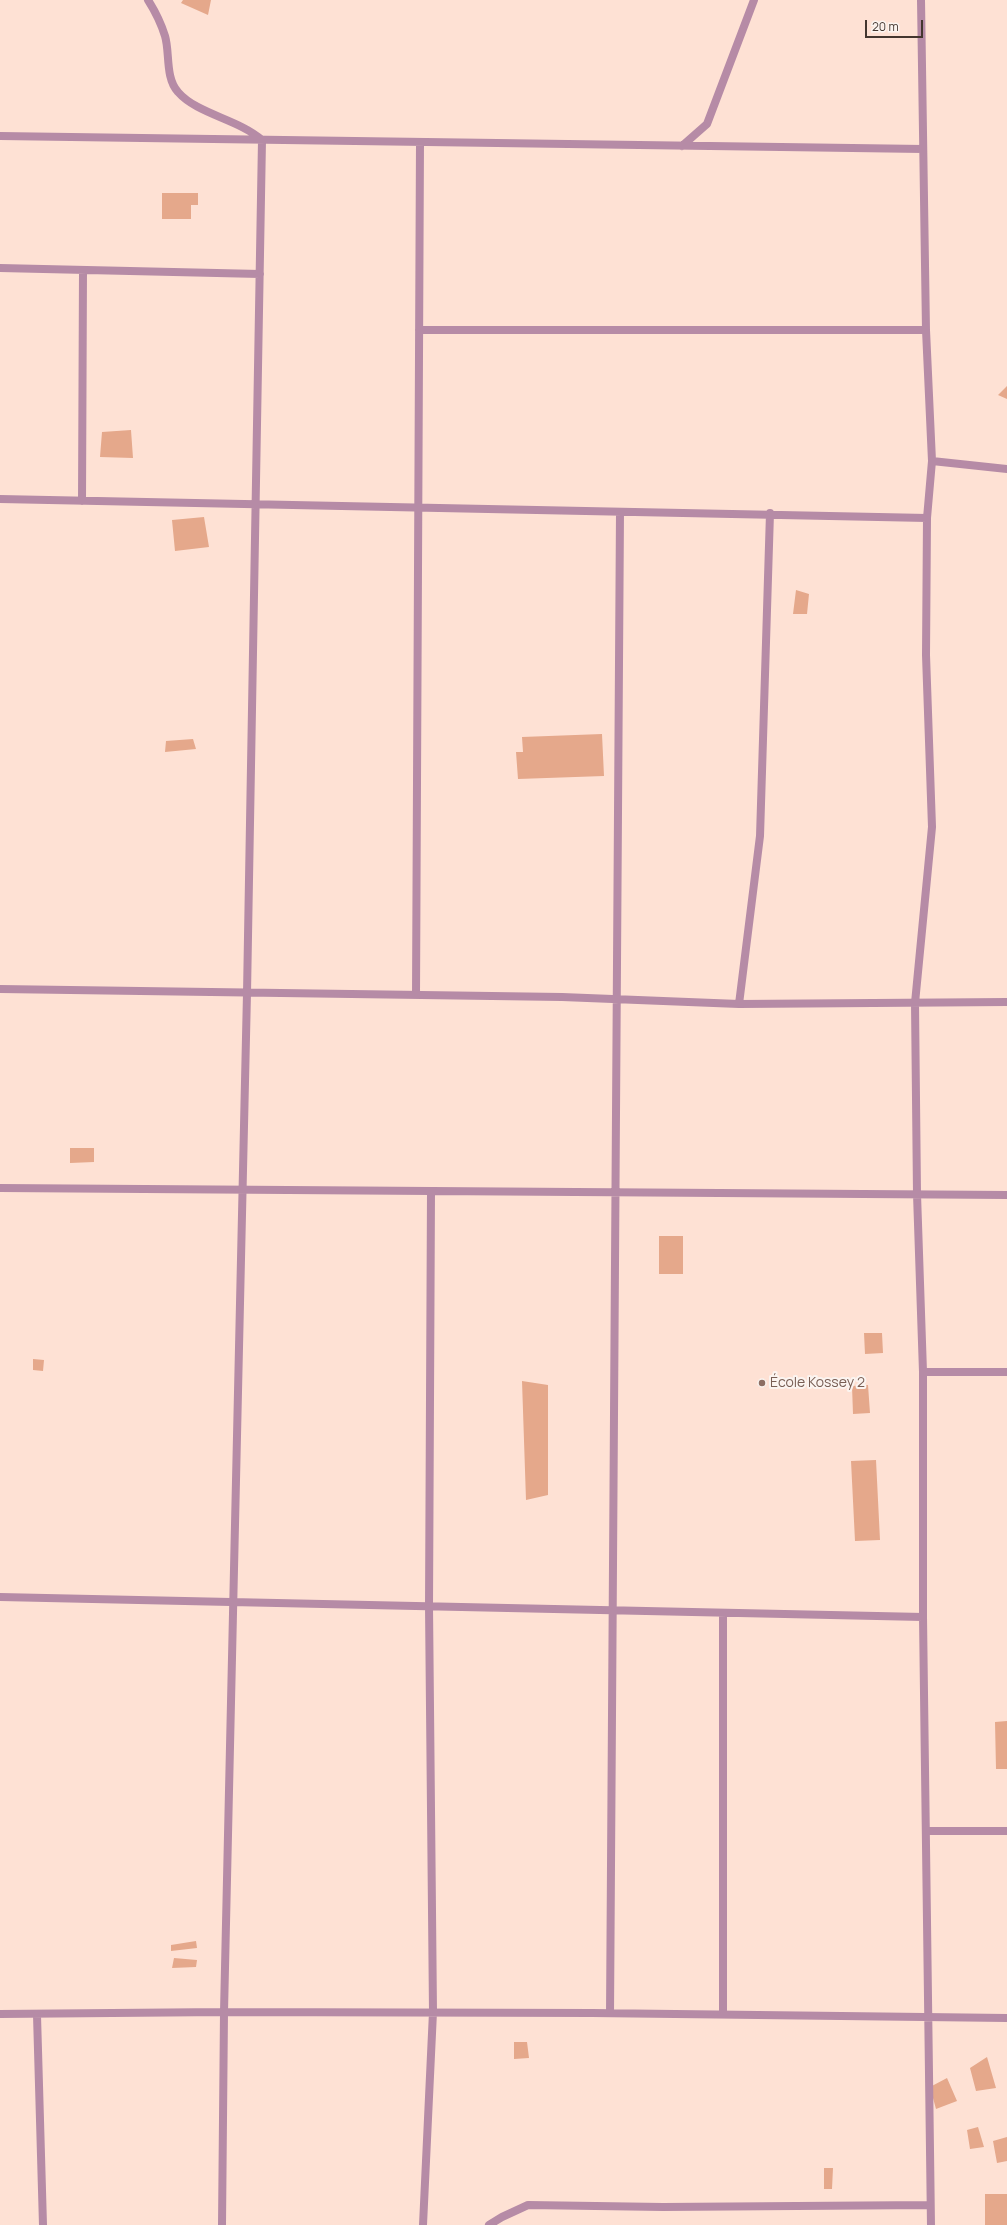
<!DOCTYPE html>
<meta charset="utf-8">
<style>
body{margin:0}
#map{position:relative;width:1007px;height:2225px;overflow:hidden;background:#fee1d4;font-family:Manrope,sans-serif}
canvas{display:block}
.scale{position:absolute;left:865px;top:20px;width:58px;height:18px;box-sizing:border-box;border:2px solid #44362f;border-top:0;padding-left:5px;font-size:12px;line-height:14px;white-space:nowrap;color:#44362f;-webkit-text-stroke:3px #fbf4f0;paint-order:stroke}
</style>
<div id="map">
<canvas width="1007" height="2225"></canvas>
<div class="scale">20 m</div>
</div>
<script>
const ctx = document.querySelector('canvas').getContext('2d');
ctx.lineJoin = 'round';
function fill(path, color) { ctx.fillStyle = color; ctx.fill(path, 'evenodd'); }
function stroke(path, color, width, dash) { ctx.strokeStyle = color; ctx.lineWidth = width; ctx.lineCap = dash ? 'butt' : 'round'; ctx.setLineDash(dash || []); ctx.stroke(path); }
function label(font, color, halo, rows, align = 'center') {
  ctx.font = font + ' Manrope,sans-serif'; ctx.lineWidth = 4; ctx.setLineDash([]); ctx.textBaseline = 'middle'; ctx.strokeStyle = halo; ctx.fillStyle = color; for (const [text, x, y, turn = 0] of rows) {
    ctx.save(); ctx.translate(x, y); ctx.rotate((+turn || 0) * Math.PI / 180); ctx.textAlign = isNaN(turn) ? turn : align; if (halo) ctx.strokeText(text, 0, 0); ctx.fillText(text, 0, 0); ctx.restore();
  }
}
const building = new Path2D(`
 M 183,0 L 211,0 L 208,15 L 181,3 Z
 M 162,193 L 198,193 L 198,205 L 191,205 L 191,219 L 162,219 Z
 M 1007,386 L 1007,399 L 998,395 Z
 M 131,430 L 133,458 L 100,457 L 102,432 Z
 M 204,517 L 209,547 L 175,551 L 172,520 Z
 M 796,590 L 809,594 L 807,614 L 793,614 Z
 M 602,734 L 604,776 L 518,779 L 516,752 L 523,752 L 522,737 Z
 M 193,739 L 196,749 L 165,752 L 166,741 Z
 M 70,1148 L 94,1148 L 94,1162 L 70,1163 Z
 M 659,1236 L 683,1236 L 683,1274 L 659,1274 Z
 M 864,1333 L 882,1333 L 883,1353 L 865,1354 Z
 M 33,1359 L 44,1360 L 43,1371 L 33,1370 Z
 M 522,1381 L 548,1385 L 548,1495 L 526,1500 Z
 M 868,1385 L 870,1413 L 853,1414 L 852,1386 Z
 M 876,1460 L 880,1540 L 855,1541 L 851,1461 Z
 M 1007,1721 L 1007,1769 L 996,1769 L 995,1722 Z
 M 196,1941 L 197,1948 L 171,1951 L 171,1945 Z
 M 174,1958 L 197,1960 L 196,1967 L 172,1968 Z
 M 514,2042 L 527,2042 L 529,2058 L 514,2059 Z
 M 987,2057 L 996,2088 L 976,2091 L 970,2068 Z
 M 947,2078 L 957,2101 L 936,2109 L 930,2087 Z
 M 978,2127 L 984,2147 L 970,2149 L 967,2130 Z
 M 1007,2137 L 1007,2161 L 997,2163 L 993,2141 Z
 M 824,2168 L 833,2168 L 832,2189 L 824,2189 Z
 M 985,2194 L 1007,2194 L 1007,2225 L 985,2225 Z`);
const street = new Path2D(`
 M 148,0 C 155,11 161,23 165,36 C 170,52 165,78 178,92 C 197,114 238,119 262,140 L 247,993 L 224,2012 L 222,2225
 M 921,0 L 926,330 L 932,461 L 927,518 L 926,655 L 932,827 L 915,1003 L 917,1194 L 923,1372 L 923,1617 L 931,2225
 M 0,136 L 923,149
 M 682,146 L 707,124 L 754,0
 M 0,268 L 260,274
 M 419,330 L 926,330
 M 932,461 L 1007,469
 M 0,499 L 927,518
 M 82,501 L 83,270
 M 0,989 L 562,997 L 739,1004 L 1007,1002
 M 416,995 L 420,142
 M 739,1004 L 760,836 L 770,513
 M 0,1188 L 1007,1195
 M 923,1372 L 1007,1372
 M 0,1597 L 923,1617
 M 723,1613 L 723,2014
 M 926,1831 L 1007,1831
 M 610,2013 L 620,512
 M 0,2014 L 224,2012 L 592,2013 L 1007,2018
 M 37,2015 L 43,2225
 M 423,2225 L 433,2012 L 429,1606 L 431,1191
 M 489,2225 L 502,2217 L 528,2205 L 663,2207 L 930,2205`);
const markers = [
 [762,1383,4,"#8d6e63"]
];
const educationNames = [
 ["École Kossey 2",770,1383]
];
fill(building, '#e5a88b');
stroke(street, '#b68ba6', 8);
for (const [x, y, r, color] of markers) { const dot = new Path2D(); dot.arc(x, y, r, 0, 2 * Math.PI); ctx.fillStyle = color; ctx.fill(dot); stroke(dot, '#fbf4f0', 1.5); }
label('14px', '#785e54', '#fbf4f0', educationNames, 'left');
</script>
